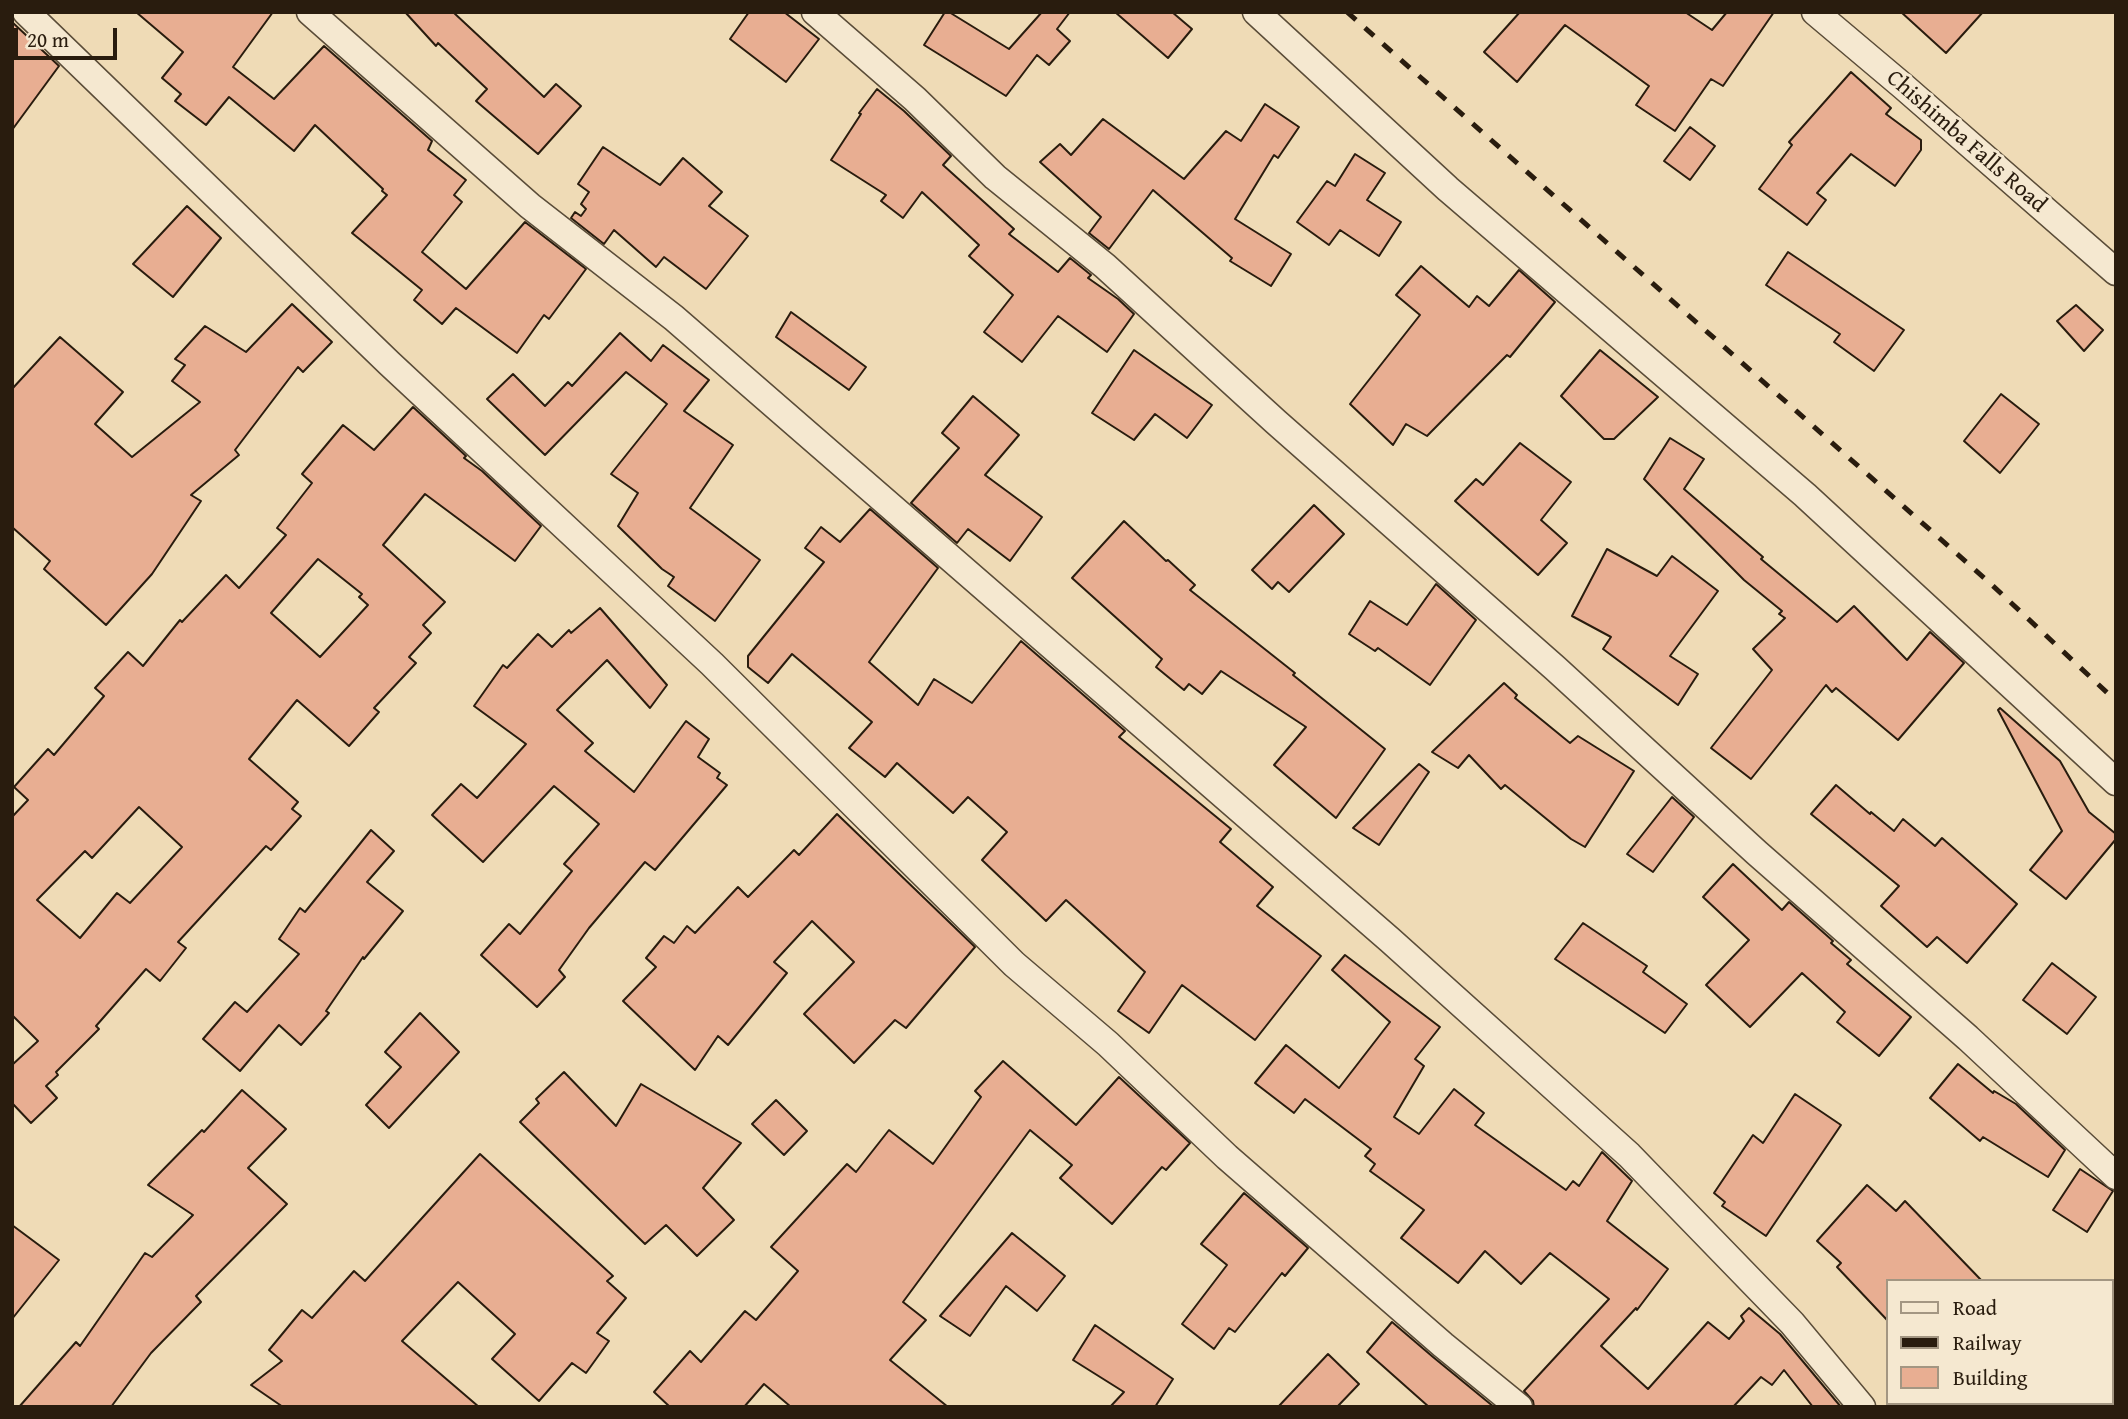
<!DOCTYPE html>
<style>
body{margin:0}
#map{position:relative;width:2128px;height:1419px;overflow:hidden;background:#efdbb6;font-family:"Gentium Book Plus",serif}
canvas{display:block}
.frame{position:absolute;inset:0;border:14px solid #291c0e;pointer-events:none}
.legend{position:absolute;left:1886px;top:1279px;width:228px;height:126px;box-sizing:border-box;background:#f5e8d0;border:2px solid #a39682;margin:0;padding:9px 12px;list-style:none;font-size:21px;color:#291c0e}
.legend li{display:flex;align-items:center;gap:14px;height:35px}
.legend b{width:35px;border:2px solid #a39682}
.scale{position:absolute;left:14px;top:28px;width:103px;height:32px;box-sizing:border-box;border:4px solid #291c0e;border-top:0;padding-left:9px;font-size:21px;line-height:24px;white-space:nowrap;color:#291c0e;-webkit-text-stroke:5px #f5e8d0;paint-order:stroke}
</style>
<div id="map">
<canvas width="2128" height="1419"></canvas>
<div class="frame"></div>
<ul class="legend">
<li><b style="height:9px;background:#f5e8d0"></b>Road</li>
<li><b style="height:9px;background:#291c0e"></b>Railway</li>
<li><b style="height:19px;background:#e8ae92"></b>Building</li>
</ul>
<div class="scale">20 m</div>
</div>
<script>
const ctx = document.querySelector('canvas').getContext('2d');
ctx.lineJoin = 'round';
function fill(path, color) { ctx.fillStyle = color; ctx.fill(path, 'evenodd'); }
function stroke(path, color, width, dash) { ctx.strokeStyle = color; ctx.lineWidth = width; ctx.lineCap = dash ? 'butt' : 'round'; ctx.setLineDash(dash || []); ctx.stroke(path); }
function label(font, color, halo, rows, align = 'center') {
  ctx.font = font + ' "Gentium Book Plus",serif'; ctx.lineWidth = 6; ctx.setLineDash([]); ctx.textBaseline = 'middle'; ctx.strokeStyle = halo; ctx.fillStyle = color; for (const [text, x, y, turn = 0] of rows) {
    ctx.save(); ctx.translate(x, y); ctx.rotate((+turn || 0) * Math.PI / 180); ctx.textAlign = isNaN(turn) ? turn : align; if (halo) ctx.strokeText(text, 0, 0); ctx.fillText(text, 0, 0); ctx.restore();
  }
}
const building = new Path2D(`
 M 136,12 L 273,12 L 233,67 L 274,99 L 324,46 L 432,141 L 428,150 L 466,180 L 454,195 L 462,202 L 422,252 L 466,289 L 525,222 L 586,269 L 549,319 L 544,315 L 517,353 L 456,308 L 442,324 L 414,300 L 422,290 L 352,233 L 387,195 L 382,191 L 383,189 L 315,125 L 294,151 L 229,97 L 206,125 L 175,101 L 181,94 L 162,78 L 183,52 Z
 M 405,12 L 453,12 L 544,97 L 556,84 L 581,106 L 538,154 L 476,101 L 487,89 L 438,43 L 436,46 Z
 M 749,12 L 784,12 L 819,39 L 786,82 L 730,39 Z
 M 945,12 L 949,12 L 1009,49 L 1042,12 L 1070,12 L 1057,29 L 1070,41 L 1049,65 L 1037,55 L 1006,96 L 924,45 Z
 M 1115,12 L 1172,12 L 1192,29 L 1168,58 Z
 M 1520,12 L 1685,12 L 1712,30 L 1727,12 L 1774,12 L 1723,86 L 1711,79 L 1675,131 L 1636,105 L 1649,86 L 1565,25 L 1517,82 L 1484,52 Z
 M 1901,12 L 1983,12 L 1946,53 Z
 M 12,22 L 59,66 L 12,130 Z
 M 1851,72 L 1891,108 L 1886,114 L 1921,140 L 1921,150 L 1895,186 L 1851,154 L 1817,193 L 1826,200 L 1807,225 L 1759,189 L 1792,145 L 1789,142 Z
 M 877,89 L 904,111 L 951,156 L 943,165 L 1014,229 L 1009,234 L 1058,272 L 1070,258 L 1091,275 L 1088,278 L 1118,299 L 1134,314 L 1107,352 L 1058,316 L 1022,362 L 984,332 L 1013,295 L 969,256 L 979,245 L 922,192 L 903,218 L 881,201 L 886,195 L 831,160 L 861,114 L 859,113 Z
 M 1265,104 L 1299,127 L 1278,158 L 1274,155 L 1235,219 L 1291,254 L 1271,286 L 1230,261 L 1232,258 L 1153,190 L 1109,249 L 1089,233 L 1101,217 L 1040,162 L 1060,144 L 1071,155 L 1103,119 L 1184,179 L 1226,131 L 1241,141 Z
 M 1690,127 L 1715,146 L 1690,180 L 1664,161 Z
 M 603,147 L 660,185 L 683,158 L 722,192 L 709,206 L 748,236 L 706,289 L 664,257 L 656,267 L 614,230 L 604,244 L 571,218 L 575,212 L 581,216 L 586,209 L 581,204 L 589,192 L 578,184 Z
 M 1355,154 L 1385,173 L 1367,200 L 1401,222 L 1379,256 L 1340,230 L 1329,245 L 1297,222 L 1327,181 L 1335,186 Z
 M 187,206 L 221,238 L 173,297 L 133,264 Z
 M 1788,252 L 1904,330 L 1874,371 L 1834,342 L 1840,334 L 1766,285 Z
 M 1421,266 L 1469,307 L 1477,296 L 1489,306 L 1519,270 L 1555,302 L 1510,357 L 1507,355 L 1427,436 L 1406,424 L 1393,445 L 1350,404 L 1420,315 L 1396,295 Z
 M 292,304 L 332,342 L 303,372 L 298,367 L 235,450 L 239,455 L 191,495 L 201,501 L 152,574 L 106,625 L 44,569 L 50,561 L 12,527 L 12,389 L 60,337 L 123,392 L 95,424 L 132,457 L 200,402 L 172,381 L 185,365 L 175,359 L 205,326 L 246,352 Z
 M 2076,305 L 2103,330 L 2084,351 L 2057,321 Z
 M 791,312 L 866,367 L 849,390 L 776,337 Z
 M 620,333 L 651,361 L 663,345 L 709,380 L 684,411 L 733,445 L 690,508 L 760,560 L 715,621 L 668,586 L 674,577 L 662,569 L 618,526 L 638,493 L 611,474 L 667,404 L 626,372 L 545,455 L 487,399 L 513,374 L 545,406 L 568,382 L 572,386 Z
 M 1134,350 L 1212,405 L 1187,438 L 1155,414 L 1134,440 L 1092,413 Z
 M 1600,350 L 1658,397 L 1614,439 L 1604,439 L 1561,396 Z
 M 2001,394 L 2039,424 L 2000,473 L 1964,441 Z
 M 973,396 L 1019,435 L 985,475 L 1042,517 L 1010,561 L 968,529 L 957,543 L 911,503 L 959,448 L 942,433 Z
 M 413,407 L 466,456 L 464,458 L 482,471 L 541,526 L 515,561 L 425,494 L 383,545 L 445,602 L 423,625 L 431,633 L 409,657 L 416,663 L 374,708 L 379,712 L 349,746 L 297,700 L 249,759 L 298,802 L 292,809 L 301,816 L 271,850 L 266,846 L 178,942 L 186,948 L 160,981 L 146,969 L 96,1026 L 99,1029 L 56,1072 L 58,1075 L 46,1086 L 57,1098 L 31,1123 L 12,1103 L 12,1065 L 38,1041 L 12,1015 L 12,817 L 28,800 L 14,787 L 48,749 L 54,755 L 104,696 L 95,688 L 128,652 L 143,666 L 180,620 L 182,622 L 226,575 L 239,588 L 286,535 L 277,528 L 312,483 L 302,474 L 343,425 L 374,450 ZM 318,559 L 362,594 L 359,597 L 368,605 L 320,657 L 271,613 ZM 139,807 L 182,847 L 130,903 L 117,893 L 80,938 L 37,900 L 85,851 L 92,858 Z
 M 1670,438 L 1704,459 L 1684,489 L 1763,557 L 1761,559 L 1837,622 L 1854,606 L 1907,660 L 1930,632 L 1964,663 L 1898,740 L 1836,688 L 1832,692 L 1826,685 L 1751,779 L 1711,748 L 1772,670 L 1753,649 L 1785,618 L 1779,614 L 1782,611 L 1744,580 L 1644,479 Z
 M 1520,443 L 1571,482 L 1541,520 L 1567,543 L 1538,575 L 1455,501 L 1476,479 L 1483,485 Z
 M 1314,505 L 1344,534 L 1289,592 L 1278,582 L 1272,589 L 1252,570 Z
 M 870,509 L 938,568 L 869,662 L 918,705 L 934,679 L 972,703 L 1021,641 L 1125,731 L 1119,737 L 1231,829 L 1220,842 L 1273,887 L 1257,906 L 1321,956 L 1255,1040 L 1182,985 L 1149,1033 L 1118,1011 L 1145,972 L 1066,900 L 1046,921 L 982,860 L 1007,832 L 968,797 L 953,813 L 897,763 L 885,777 L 849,748 L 872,722 L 792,654 L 768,683 L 748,667 L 748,656 L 824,562 L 805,548 L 821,527 L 840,542 Z
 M 1124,521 L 1166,561 L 1168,560 L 1195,585 L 1190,590 L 1295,673 L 1293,675 L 1385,749 L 1336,818 L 1274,765 L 1306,727 L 1221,671 L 1202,694 L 1189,684 L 1184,690 L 1156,667 L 1162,659 L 1072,578 Z
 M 1607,549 L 1657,576 L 1672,556 L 1718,591 L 1670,656 L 1698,674 L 1678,705 L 1603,649 L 1611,637 L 1572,616 Z
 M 1436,584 L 1476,620 L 1430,685 L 1378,648 L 1375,651 L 1349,634 L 1370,601 L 1407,625 Z
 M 600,608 L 667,685 L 650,708 L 607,660 L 557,710 L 593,743 L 585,751 L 634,792 L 686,721 L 709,739 L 698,757 L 720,773 L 717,778 L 727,785 L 655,870 L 645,862 L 589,928 L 559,970 L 565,977 L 537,1007 L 481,955 L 509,924 L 520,934 L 572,871 L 564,864 L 599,824 L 554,786 L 483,862 L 432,815 L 461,784 L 477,798 L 526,744 L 474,706 L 503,665 L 507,668 L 538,634 L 552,647 L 569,630 L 571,633 Z
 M 1504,683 L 1517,695 L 1515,698 L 1570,743 L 1578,736 L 1634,771 L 1585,847 L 1571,839 L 1505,785 L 1501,789 L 1469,755 L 1458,768 L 1432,752 Z
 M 2000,708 L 2060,761 L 2089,812 L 2116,834 L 2116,839 L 2066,899 L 2030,870 L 2062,831 L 1998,710 Z
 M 1419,764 L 1429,772 L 1379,845 L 1353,828 Z
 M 1836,785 L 1870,814 L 1871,812 L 1894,831 L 1903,819 L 1935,846 L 1942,838 L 2017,904 L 1967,963 L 1937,937 L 1927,947 L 1881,906 L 1899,886 L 1811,814 Z
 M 1672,797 L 1694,817 L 1653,872 L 1627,854 Z
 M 837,814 L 975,947 L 906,1028 L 895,1020 L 854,1063 L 804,1014 L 854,962 L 812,921 L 774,962 L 787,973 L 728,1045 L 718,1036 L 695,1070 L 623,1001 L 656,967 L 646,958 L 664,936 L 674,943 L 687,926 L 695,933 L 738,887 L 748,897 L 794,850 L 799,855 Z
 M 371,830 L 394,851 L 367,882 L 403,911 L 364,959 L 363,957 L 326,1011 L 329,1013 L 301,1045 L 279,1025 L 240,1071 L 203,1039 L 235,1002 L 247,1012 L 299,954 L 279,939 L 300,908 L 305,912 Z
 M 1733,864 L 1782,910 L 1789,902 L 1833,941 L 1831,943 L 1851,960 L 1847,964 L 1911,1017 L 1879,1056 L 1837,1022 L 1845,1012 L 1802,973 L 1750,1027 L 1706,985 L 1749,940 L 1703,897 Z
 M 1583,923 L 1647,966 L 1643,972 L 1687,1004 L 1665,1033 L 1555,959 Z
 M 1345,955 L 1440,1027 L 1415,1059 L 1424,1066 L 1394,1117 L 1419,1134 L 1454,1089 L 1484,1113 L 1475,1125 L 1566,1190 L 1573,1181 L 1579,1186 L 1602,1152 L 1632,1181 L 1607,1221 L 1668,1269 L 1637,1310 L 1636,1308 L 1601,1346 L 1648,1389 L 1708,1322 L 1729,1339 L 1744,1321 L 1741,1316 L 1749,1308 L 1780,1334 L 1841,1407 L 1813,1407 L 1784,1370 L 1772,1385 L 1761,1377 L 1733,1407 L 1534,1407 L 1533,1401 L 1524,1391 L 1609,1299 L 1550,1253 L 1521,1284 L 1485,1251 L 1458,1283 L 1401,1238 L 1424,1210 L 1370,1171 L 1375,1164 L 1365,1156 L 1371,1149 L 1305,1099 L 1294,1113 L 1255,1083 L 1286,1045 L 1339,1088 L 1390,1022 L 1332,970 Z
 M 2052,963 L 2096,997 L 2067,1034 L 2023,1000 Z
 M 420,1013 L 459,1052 L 389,1128 L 366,1105 L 401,1067 L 385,1052 Z
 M 1003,1061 L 1076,1125 L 1119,1077 L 1190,1143 L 1166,1170 L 1162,1167 L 1112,1224 L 1060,1178 L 1072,1165 L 1030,1130 L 903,1302 L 926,1320 L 890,1360 L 948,1407 L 791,1407 L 764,1384 L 744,1407 L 670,1407 L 654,1392 L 690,1351 L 701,1362 L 745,1311 L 756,1320 L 798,1271 L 771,1247 L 847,1164 L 856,1172 L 889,1130 L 933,1164 L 981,1097 L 975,1091 Z
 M 1958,1064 L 1993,1093 L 1994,1091 L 2016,1104 L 2065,1150 L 2048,1177 L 1983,1137 L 1980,1141 L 1930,1098 Z
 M 564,1072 L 616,1126 L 641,1084 L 741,1143 L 703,1188 L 734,1220 L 697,1256 L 666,1225 L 645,1244 L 520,1122 L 539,1103 L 536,1099 Z
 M 242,1090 L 286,1129 L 248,1168 L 287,1204 L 196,1296 L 201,1302 L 151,1353 L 111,1407 L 19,1407 L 76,1342 L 80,1346 L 145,1253 L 152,1257 L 193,1215 L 148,1185 L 202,1130 L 204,1132 Z
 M 1795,1094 L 1841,1125 L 1766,1236 L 1722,1206 L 1725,1202 L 1714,1193 L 1753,1135 L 1763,1143 Z
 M 776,1100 L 807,1131 L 784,1155 L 752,1124 Z
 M 480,1154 L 613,1276 L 607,1281 L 626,1298 L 597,1333 L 609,1341 L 586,1373 L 572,1363 L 539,1401 L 492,1359 L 515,1334 L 458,1282 L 402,1341 L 479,1407 L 283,1407 L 251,1385 L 282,1361 L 269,1350 L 302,1310 L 312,1318 L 354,1271 L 365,1281 Z
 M 2080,1169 L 2113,1191 L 2087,1232 L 2053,1210 Z
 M 1867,1185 L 1896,1211 L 1905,1201 L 1982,1281 L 1888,1281 L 1888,1321 L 1837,1267 L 1841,1263 L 1817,1241 Z
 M 1244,1193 L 1308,1248 L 1285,1276 L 1282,1273 L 1235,1332 L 1229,1328 L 1214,1349 L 1182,1324 L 1227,1265 L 1201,1244 Z
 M 12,1225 L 59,1260 L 12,1319 Z
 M 1012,1233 L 1065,1276 L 1037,1311 L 1006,1286 L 970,1336 L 940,1316 Z
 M 1392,1322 L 1433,1357 L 1494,1407 L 1429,1407 L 1367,1352 Z
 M 1095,1325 L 1173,1379 L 1155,1407 L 1110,1407 L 1124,1392 L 1073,1360 Z
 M 1328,1354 L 1359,1384 L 1337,1407 L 1278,1407 Z`);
const minor = new Path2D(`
 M 26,12 L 389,363 L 712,664 L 1014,964 L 1108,1044 L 1227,1157 L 1443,1345 L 1519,1407
 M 310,12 L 530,206 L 674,318 L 1390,940 L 1629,1155 L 1792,1323 L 1862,1407
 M 815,12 L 915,99 L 995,177 L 1105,266 L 1276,422 L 1555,668 L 1757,853 L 1968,1038 L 2116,1176
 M 1256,12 L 1448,189 L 1805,495 L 2116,782
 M 1815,12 L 1904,87 L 2116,272`);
const rail = new Path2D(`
 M 1347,12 L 1991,584 L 2116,701`);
const streetNames = [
 ["Chishimba Falls Road",1966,142,41]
];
fill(building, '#e8ae92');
stroke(building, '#291c0e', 2);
stroke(minor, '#5a4c38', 29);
stroke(minor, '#f5e8d0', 26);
stroke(rail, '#291c0e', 5, [12, 12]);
label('23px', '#291c0e', '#f5e8d0', streetNames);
</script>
